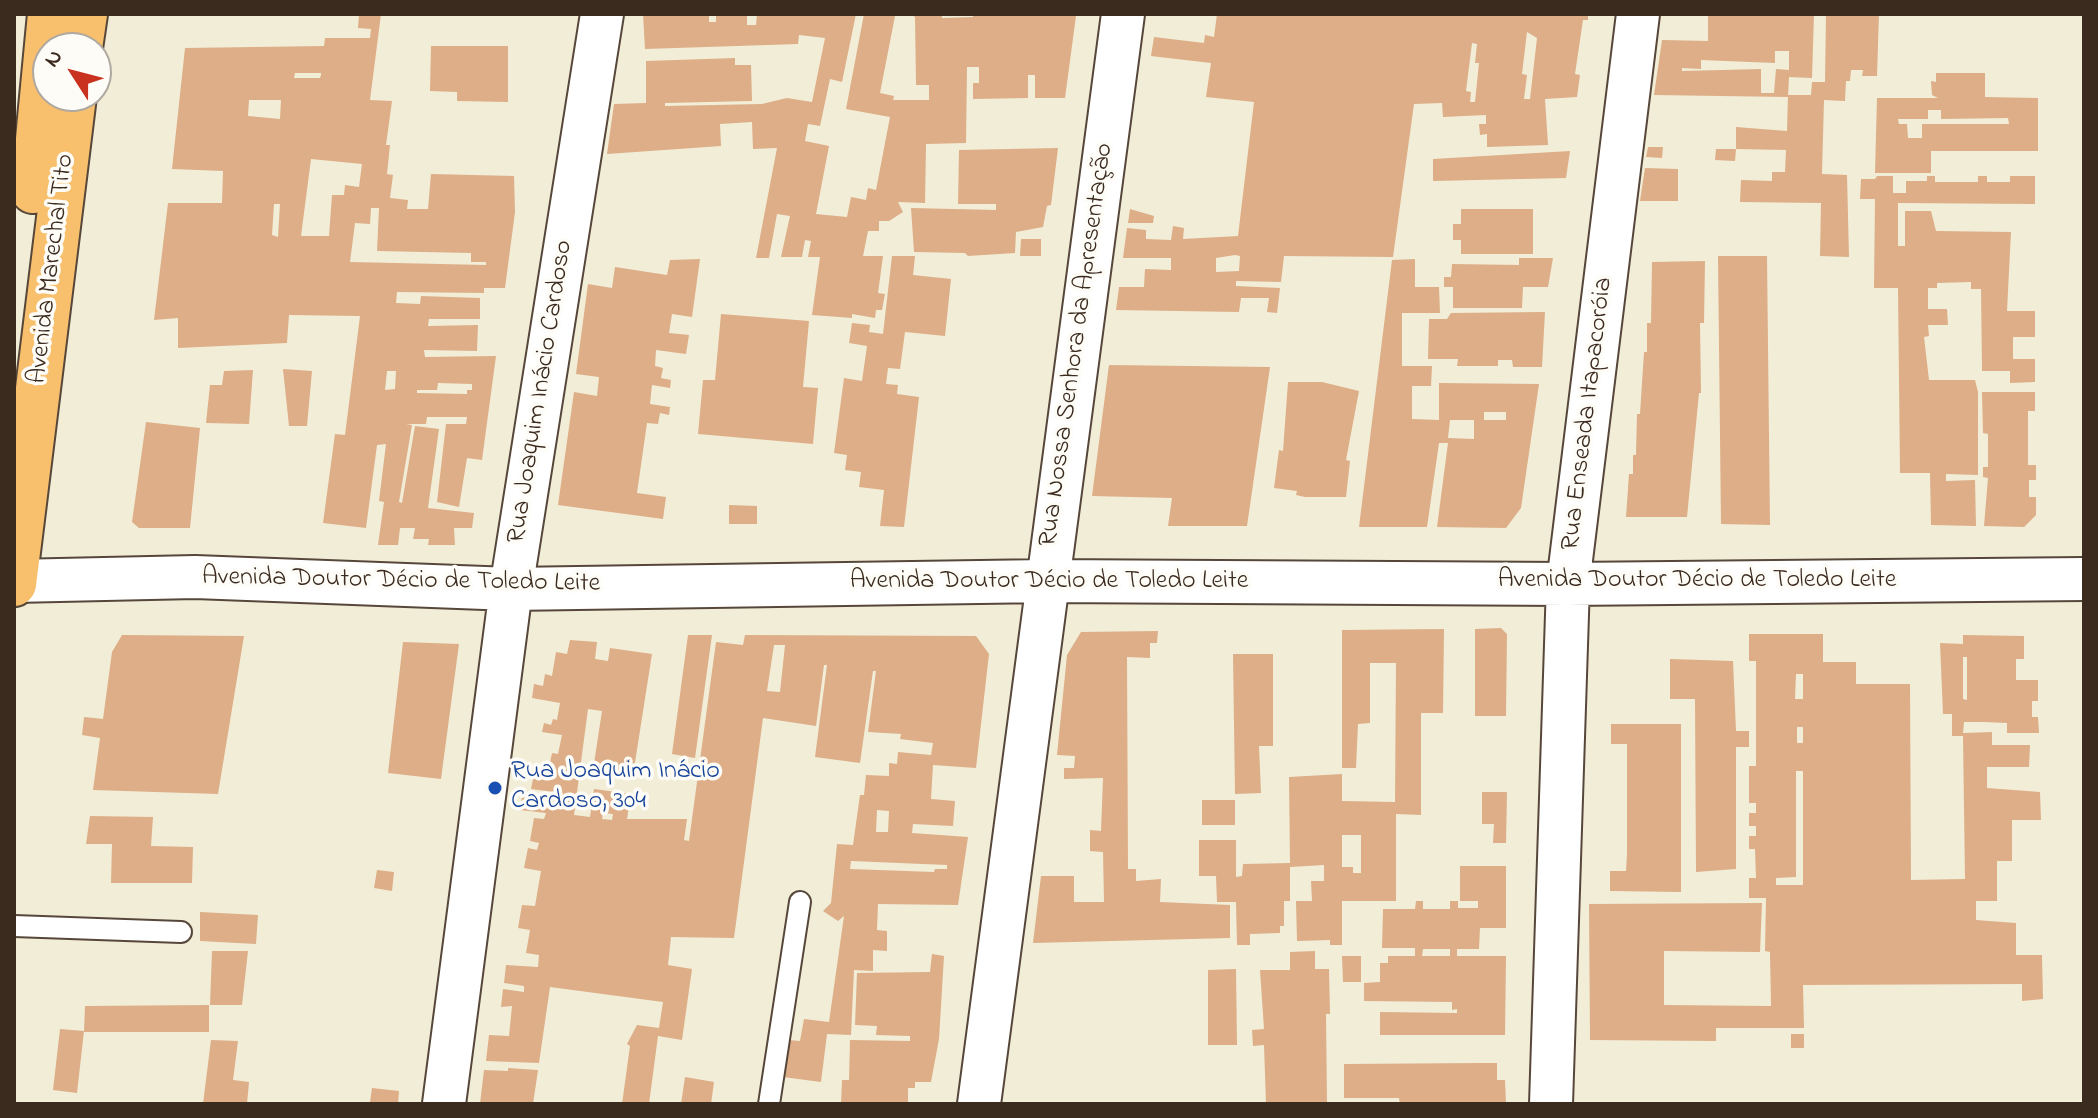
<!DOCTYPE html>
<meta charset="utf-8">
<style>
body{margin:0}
#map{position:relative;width:2098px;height:1118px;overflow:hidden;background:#f2edd7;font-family:"Indie Flower",sans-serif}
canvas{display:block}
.frame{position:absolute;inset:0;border:16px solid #3b2a1e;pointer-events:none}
.north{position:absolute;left:32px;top:32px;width:80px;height:80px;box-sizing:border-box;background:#fdfcf7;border:2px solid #afa8a0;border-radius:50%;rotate:306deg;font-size:22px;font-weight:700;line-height:32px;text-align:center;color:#3b2a1e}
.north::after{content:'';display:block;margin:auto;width:28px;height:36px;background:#c8321e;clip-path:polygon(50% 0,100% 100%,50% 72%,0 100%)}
</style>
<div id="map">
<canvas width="2098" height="1118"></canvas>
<div class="frame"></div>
<div class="north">N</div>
</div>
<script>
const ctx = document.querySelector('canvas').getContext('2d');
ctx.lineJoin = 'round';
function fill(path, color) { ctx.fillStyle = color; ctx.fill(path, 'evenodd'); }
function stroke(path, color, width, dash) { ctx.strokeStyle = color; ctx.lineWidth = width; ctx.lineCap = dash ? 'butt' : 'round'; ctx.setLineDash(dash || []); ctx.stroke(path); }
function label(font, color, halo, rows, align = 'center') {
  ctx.font = font + ' "Indie Flower",sans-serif'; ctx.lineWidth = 7; ctx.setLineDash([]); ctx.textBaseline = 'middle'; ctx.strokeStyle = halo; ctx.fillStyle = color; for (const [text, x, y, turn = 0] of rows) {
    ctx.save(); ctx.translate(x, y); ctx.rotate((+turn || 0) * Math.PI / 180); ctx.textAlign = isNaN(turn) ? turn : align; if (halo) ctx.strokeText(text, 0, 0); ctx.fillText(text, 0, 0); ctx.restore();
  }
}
const building = new Path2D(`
 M 359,14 L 381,14 L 370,100 L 392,101 L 386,145 L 390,145 L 387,174 L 393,175 L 390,198 L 408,200 L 407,209 L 428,209 L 431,174 L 514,176 L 515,212 L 505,288 L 484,288 L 484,293 L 397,292 L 396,303 L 420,304 L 421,296 L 480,298 L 480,319 L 429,319 L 428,326 L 478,325 L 477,351 L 424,350 L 425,357 L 496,356 L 482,460 L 467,458 L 459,507 L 437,502 L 446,424 L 466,424 L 467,417 L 427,417 L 426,424 L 406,424 L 412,425 L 399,502 L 402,503 L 415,426 L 439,429 L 428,508 L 474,513 L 472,528 L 454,528 L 455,545 L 428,545 L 429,539 L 413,539 L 415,528 L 400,528 L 398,545 L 378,545 L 384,502 L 379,501 L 386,444 L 377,445 L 366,528 L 323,523 L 335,434 L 345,435 L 360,316 L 289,315 L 287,343 L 178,348 L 178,318 L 154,320 L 168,203 L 222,203 L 223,171 L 172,169 L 185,48 L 324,46 L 325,38 L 370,38 L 371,29 L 358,28 ZM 295,73 L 321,73 L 321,75 L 320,78 L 294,78 ZM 249,100 L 281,100 L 280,119 L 248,116 ZM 311,159 L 362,164 L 359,187 L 345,185 L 344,195 L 332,195 L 329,236 L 301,236 ZM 274,204 L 280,204 L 278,237 L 272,235 ZM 371,208 L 379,208 L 377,251 L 471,253 L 471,262 L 486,262 L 486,265 L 350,262 L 355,223 L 370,224 ZM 387,371 L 396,371 L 395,389 L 385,390 ZM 438,383 L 472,384 L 472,390 L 467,390 L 467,394 L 417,393 L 417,390 L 437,390 Z
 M 643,14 L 709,14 L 709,22 L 716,22 L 716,14 L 747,14 L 747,25 L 756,25 L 757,14 L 856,14 L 842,82 L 830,79 L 820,126 L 808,124 L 805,141 L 829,146 L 816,214 L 847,217 L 851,197 L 866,200 L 868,188 L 876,190 L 890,117 L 846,109 L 864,14 L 895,16 L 880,93 L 894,96 L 893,100 L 929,100 L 929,85 L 916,85 L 915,17 L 910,14 L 942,14 L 942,18 L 973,17 L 973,14 L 1076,16 L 1065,98 L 1035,98 L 1035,75 L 1028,75 L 1028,98 L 973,99 L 973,83 L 979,83 L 979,67 L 967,67 L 966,143 L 926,144 L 925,203 L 898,202 L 903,212 L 889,221 L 879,221 L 879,231 L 868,231 L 863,256 L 883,256 L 878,293 L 885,294 L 882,310 L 876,310 L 875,318 L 852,314 L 852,318 L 812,315 L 820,257 L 808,257 L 811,241 L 805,240 L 802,257 L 781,257 L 790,216 L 777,214 L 769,258 L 756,258 L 777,148 L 753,149 L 752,122 L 720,124 L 721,146 L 607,154 L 614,104 L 646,103 L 646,61 L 735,58 L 735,65 L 751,65 L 752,101 L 665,103 L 665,106 L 762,104 L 787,98 L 812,102 L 825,38 L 799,35 L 798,44 L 645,49 Z
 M 1217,14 L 1588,14 L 1588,20 L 1583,20 L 1575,74 L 1580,75 L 1577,97 L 1545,99 L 1548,145 L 1487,147 L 1487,134 L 1480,135 L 1479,124 L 1486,124 L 1486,115 L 1443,117 L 1442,103 L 1414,104 L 1393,257 L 1284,256 L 1281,282 L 1236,281 L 1236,286 L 1280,288 L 1277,313 L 1267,312 L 1269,298 L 1241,298 L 1239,312 L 1116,310 L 1119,287 L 1144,287 L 1145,269 L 1171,270 L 1171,258 L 1123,258 L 1127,228 L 1146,230 L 1146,239 L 1171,240 L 1173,226 L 1184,228 L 1183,239 L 1238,236 L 1254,102 L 1206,97 L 1211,63 L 1151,56 L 1154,37 L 1204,43 L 1205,35 L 1214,37 ZM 1527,32 L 1537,38 L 1530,99 L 1524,99 L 1527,75 L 1522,74 ZM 1472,43 L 1477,44 L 1475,63 L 1479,63 L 1475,102 L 1470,102 L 1471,92 L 1466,91 ZM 1235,255 L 1240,256 L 1239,271 L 1216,272 L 1216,258 Z
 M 1708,14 L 1814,14 L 1812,78 L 1789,77 L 1788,97 L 1654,95 L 1662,40 L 1708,41 ZM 1775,51 L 1789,51 L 1789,70 L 1776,69 L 1774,93 L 1761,93 L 1761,69 L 1682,71 L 1682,68 L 1701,69 L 1701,60 L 1775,63 Z
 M 1826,14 L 1879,14 L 1877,76 L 1862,76 L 1863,70 L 1851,70 L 1850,81 L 1846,81 L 1845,101 L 1824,100 L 1822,174 L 1847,175 L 1849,257 L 1820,256 L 1821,203 L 1740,202 L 1741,180 L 1772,181 L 1772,172 L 1785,172 L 1786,150 L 1736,149 L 1736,127 L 1787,131 L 1788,95 L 1811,95 L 1812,82 L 1825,82 Z
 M 431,46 L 508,46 L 508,102 L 457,101 L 457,92 L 430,91 Z
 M 1936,73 L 1985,73 L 1985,97 L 2038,98 L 2038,151 L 1931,151 L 1931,173 L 1875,173 L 1877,98 L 1938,98 L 1932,95 L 1931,81 L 1936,82 ZM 1928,110 L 1941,110 L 1941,119 L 2008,118 L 2009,124 L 1922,124 L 1922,138 L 1908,138 L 1907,124 L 1899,124 L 1898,119 L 1928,119 Z
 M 1648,147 L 1663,147 L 1662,158 L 1646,157 Z
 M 1058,148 L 1051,205 L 1047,206 L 1043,227 L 1016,232 L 1015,253 L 968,256 L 965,253 L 914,252 L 911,208 L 996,210 L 996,204 L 958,204 L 959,150 Z
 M 1716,149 L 1736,149 L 1735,161 L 1715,160 Z
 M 1570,151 L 1566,178 L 1433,181 L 1433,159 Z
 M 1645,168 L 1678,169 L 1678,201 L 1640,201 Z
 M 1877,176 L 1893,176 L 1893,193 L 1906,193 L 1906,181 L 1927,181 L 1927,176 L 1935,176 L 1935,182 L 1978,182 L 1978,176 L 1987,176 L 1987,182 L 2010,182 L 2010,176 L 2035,176 L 2035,204 L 1898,203 L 1898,246 L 1905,246 L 1905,211 L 1931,211 L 1936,231 L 2011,232 L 2007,311 L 2035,311 L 2035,337 L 2013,337 L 2013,359 L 2035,359 L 2035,382 L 2010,383 L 2010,371 L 1982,371 L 1981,289 L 1971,289 L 1971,282 L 1937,283 L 1937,288 L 1928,288 L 1928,309 L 1947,309 L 1948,325 L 1928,325 L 1929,336 L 1924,337 L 1929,380 L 1975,380 L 1978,392 L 1978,475 L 1946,474 L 1946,481 L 1975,480 L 1976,526 L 1931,525 L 1930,473 L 1900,473 L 1898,288 L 1874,288 L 1875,199 L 1860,199 L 1861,179 L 1875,179 Z
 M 1130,209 L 1154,216 L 1153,223 L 1128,223 Z
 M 1461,209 L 1533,209 L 1533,254 L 1461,254 L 1461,240 L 1453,240 L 1453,224 L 1461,224 Z
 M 1021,239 L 1041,239 L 1041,256 L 1020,256 Z
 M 892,256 L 915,256 L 913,275 L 951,279 L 945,336 L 905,332 L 900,369 L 888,368 L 886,384 L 898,385 L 897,394 L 919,397 L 904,527 L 880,526 L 884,490 L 859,487 L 861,472 L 845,470 L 847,455 L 834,453 L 844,378 L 862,381 L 867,346 L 849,343 L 852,323 L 870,325 L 869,332 L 883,334 Z
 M 1718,256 L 1767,256 L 1770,525 L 1721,524 Z
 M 1519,258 L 1553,258 L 1548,287 L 1523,287 L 1522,308 L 1453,308 L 1453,287 L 1444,287 L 1444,277 L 1451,277 L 1452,264 L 1519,265 Z
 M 700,259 L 692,317 L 672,314 L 669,333 L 689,335 L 686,354 L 656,350 L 655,366 L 663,368 L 661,378 L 671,380 L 670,388 L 652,385 L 650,404 L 670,407 L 669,415 L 660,413 L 658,424 L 647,423 L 637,493 L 666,497 L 663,519 L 558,505 L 574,392 L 597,396 L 599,377 L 576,374 L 588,284 L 612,288 L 615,267 L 667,275 L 670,260 Z
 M 1415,259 L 1415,287 L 1439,287 L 1440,313 L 1402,313 L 1402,366 L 1432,366 L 1431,386 L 1412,386 L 1412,419 L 1439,420 L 1439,383 L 1539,384 L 1521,508 L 1506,528 L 1437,527 L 1448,443 L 1439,443 L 1427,527 L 1359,527 L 1392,260 ZM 1484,412 L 1506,412 L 1506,420 L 1484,420 ZM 1450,420 L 1474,420 L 1474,439 L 1448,438 Z
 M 1705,261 L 1704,323 L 1700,323 L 1701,393 L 1699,393 L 1687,517 L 1626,517 L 1629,474 L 1633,474 L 1633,455 L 1636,455 L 1637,414 L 1640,414 L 1644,352 L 1647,352 L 1647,323 L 1651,323 L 1652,262 Z
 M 1545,312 L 1542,367 L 1513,367 L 1512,360 L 1498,360 L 1498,366 L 1457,366 L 1458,359 L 1428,359 L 1429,319 L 1447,319 L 1451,313 Z
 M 721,314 L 809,321 L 803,387 L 818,388 L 813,444 L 698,434 L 703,380 L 715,380 Z
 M 1109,365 L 1270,367 L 1247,526 L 1168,526 L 1172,498 L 1092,496 Z
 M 283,369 L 312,371 L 307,426 L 289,426 Z
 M 253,370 L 249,424 L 206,423 L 210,385 L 222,385 L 224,371 Z
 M 1288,382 L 1322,382 L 1359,391 L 1346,460 L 1350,461 L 1346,497 L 1305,497 L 1296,495 L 1297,491 L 1274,488 L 1279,450 L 1283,451 Z
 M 1982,392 L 2035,392 L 2035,411 L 2028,411 L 2028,465 L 2036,465 L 2036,480 L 2029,480 L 2029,497 L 2036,497 L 2036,515 L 2024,527 L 1984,526 L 1988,478 L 1983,477 L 1983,467 L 1988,467 L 1988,434 L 1983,433 Z
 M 146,422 L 200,428 L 190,528 L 139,528 L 132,522 Z
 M 729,505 L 757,506 L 757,524 L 729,524 Z
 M 1501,628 L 1507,634 L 1506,716 L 1475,716 L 1475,629 Z
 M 1444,629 L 1443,713 L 1421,713 L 1421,815 L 1396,814 L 1396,901 L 1342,901 L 1342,945 L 1330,945 L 1330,940 L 1297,941 L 1296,901 L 1312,901 L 1311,881 L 1324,881 L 1324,865 L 1290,867 L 1290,901 L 1284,901 L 1284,926 L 1280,926 L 1280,933 L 1250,934 L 1250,945 L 1237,945 L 1236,902 L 1217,902 L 1216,876 L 1199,876 L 1199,840 L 1236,840 L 1236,877 L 1242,876 L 1243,864 L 1290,863 L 1289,777 L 1342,774 L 1342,801 L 1395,802 L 1396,663 L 1370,663 L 1370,723 L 1358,724 L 1356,768 L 1342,768 L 1342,630 ZM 1342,835 L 1361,835 L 1361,873 L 1353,873 L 1353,867 L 1342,867 Z
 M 1158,631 L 1157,643 L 1150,643 L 1150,658 L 1127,657 L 1128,869 L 1136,869 L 1136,881 L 1161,879 L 1160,902 L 1230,905 L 1230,938 L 1033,943 L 1041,876 L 1074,876 L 1074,902 L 1104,902 L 1103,852 L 1090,851 L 1090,830 L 1101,831 L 1103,778 L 1064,779 L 1064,768 L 1074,768 L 1075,756 L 1057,755 L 1067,655 L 1081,632 Z
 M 1749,634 L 1823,634 L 1823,662 L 1856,662 L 1856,684 L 1910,684 L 1911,880 L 1965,879 L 1963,736 L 1952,736 L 1952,714 L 1943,714 L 1940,643 L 1963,644 L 1963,635 L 2024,636 L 2024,659 L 2016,659 L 2016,680 L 2038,680 L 2038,701 L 2032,701 L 2032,717 L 2038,717 L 2039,733 L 2007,733 L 2007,723 L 1984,722 L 1964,722 L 1963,733 L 1992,732 L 1992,745 L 2030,745 L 2029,767 L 1987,767 L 1987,788 L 2040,792 L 2041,820 L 2012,820 L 2012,861 L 1997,861 L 1997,901 L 1976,901 L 1976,920 L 2016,923 L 2016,955 L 2042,955 L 2043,999 L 2022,1001 L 2022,984 L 1803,985 L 1804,1028 L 1716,1028 L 1716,1041 L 1590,1040 L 1589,904 L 1762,903 L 1760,952 L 1664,951 L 1664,1005 L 1771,1006 L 1770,952 L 1765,951 L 1766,898 L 1749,898 L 1749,878 L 1756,878 L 1755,849 L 1749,849 L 1749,836 L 1756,836 L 1756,826 L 1749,826 L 1749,813 L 1756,813 L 1756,803 L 1749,803 L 1749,766 L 1756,766 L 1756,661 L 1749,661 ZM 1963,657 L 1967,657 L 1967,700 L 1963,699 ZM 1796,674 L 1803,674 L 1803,699 L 1795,699 ZM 1797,727 L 1803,727 L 1803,743 L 1797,743 ZM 1796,771 L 1803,771 L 1803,885 L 1776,885 L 1776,878 L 1796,877 Z
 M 122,635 L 244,636 L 218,794 L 93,790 L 100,738 L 82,735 L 84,717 L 103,719 L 112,652 Z
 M 688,635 L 712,635 L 695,758 L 672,754 Z
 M 745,635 L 976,636 L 989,654 L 976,768 L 933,765 L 931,799 L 955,801 L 953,826 L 913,824 L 912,833 L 968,837 L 958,905 L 878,904 L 877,930 L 887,931 L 887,951 L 873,950 L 873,971 L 854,970 L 851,1035 L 827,1034 L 821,1082 L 783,1077 L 788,1040 L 800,1041 L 804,1019 L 829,1022 L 844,916 L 838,921 L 823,911 L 831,903 L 837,844 L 853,845 L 860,795 L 864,795 L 866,775 L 889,776 L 889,763 L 897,764 L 898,752 L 931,755 L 933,743 L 900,739 L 901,734 L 868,732 L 876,671 L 873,671 L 860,763 L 815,757 L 827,665 L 824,665 L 816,726 L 763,718 L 734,938 L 671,937 L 668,965 L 692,969 L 682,1040 L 658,1036 L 649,1104 L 622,1104 L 630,1046 L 627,1044 L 637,1025 L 659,1028 L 663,1002 L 550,987 L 539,1063 L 486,1061 L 489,1035 L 509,1036 L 512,1006 L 501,1007 L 503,989 L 524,992 L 524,986 L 504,983 L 506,965 L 538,967 L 539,955 L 526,953 L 530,930 L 518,928 L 522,905 L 535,906 L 541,871 L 524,868 L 528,848 L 537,850 L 539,843 L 530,841 L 534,818 L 544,819 L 546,813 L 520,810 L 523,791 L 554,796 L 555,792 L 531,789 L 533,779 L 528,778 L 530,769 L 548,772 L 552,753 L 558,754 L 562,735 L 542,732 L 544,723 L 551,725 L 553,719 L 557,720 L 560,703 L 532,698 L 534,684 L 543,686 L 545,674 L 552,676 L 556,652 L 567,654 L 570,640 L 597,642 L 595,659 L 608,661 L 610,648 L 652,654 L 633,775 L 593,770 L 602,711 L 588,709 L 574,815 L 590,817 L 594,789 L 631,794 L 627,819 L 687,819 L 684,840 L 689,841 L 716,642 L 743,645 ZM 774,645 L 785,645 L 780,692 L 767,691 ZM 877,810 L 889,811 L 888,832 L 876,832 ZM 603,813 L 613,814 L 612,820 L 602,819 ZM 851,861 L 947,865 L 947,869 L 935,869 L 934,872 L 850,869 Z
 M 403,642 L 459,644 L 441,779 L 388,773 Z
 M 1233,654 L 1273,654 L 1273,746 L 1259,746 L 1261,793 L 1235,794 Z
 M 1670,659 L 1733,661 L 1736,731 L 1749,731 L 1749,747 L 1736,747 L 1736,869 L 1696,872 L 1695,699 L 1670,699 Z
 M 1611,724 L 1681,724 L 1681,892 L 1610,891 L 1610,871 L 1626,871 L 1627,853 L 1627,744 L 1611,744 Z
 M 1482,792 L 1507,792 L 1506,843 L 1493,843 L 1494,824 L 1482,824 Z
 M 1202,800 L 1235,800 L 1235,825 L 1202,825 Z
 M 90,816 L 153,817 L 151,846 L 193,847 L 192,883 L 111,883 L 112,844 L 86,844 Z
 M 1460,866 L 1506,866 L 1506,928 L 1480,928 L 1479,949 L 1457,949 L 1457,956 L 1506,956 L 1505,1035 L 1380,1035 L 1380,1012 L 1457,1013 L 1457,1009 L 1452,1010 L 1452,1002 L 1364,1001 L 1364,983 L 1380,982 L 1380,963 L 1388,963 L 1388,956 L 1415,956 L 1415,948 L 1382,948 L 1383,909 L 1415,909 L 1416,901 L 1423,901 L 1423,909 L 1450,909 L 1450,901 L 1458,901 L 1458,908 L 1478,908 L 1478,901 L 1460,901 ZM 1423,949 L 1450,949 L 1450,956 L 1422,956 Z
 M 377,870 L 394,872 L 392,891 L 374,888 Z
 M 200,912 L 258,915 L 256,944 L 200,941 Z
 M 212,951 L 248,951 L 242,1005 L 210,1005 Z
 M 1315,951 L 1315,969 L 1329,969 L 1330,1014 L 1326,1014 L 1327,1104 L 1266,1104 L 1264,1045 L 1253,1046 L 1252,1030 L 1264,1029 L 1260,970 L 1290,970 L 1290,952 Z
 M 932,954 L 944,956 L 939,1039 L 931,1082 L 915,1082 L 915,1088 L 908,1088 L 908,1104 L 841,1104 L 842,1080 L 849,1080 L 850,1040 L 910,1041 L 910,1036 L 876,1035 L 877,1026 L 855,1025 L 857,973 L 930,972 Z
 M 1342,956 L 1361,956 L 1361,982 L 1343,982 Z
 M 1236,969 L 1237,1045 L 1208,1045 L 1208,970 Z
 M 209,1005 L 209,1032 L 84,1032 L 85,1006 Z
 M 60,1029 L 84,1031 L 77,1093 L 53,1090 Z
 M 1791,1034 L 1804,1034 L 1804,1048 L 1791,1048 Z
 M 211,1040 L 238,1041 L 233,1080 L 249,1082 L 247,1104 L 203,1104 Z
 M 1481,1063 L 1497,1063 L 1497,1080 L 1505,1080 L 1506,1104 L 1400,1104 L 1399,1098 L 1344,1098 L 1344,1064 Z
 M 508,1068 L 538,1070 L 533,1104 L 480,1104 L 484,1070 L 508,1071 Z
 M 685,1077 L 714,1082 L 711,1104 L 681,1104 Z
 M 372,1088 L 399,1091 L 398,1104 L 370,1102 Z`);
const service = new Path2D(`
 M 14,926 L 181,932
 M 769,1104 L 800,902`);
const minor = new Path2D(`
 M 14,581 L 195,577 L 511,589 L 1046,581 L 1568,584 L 2084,579
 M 444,1104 L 511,589 L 602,14
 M 979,1104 L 1123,14
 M 1551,1104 L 1568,584 L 1638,14`);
const primary = new Path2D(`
 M 80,48 L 85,14
 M 33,191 L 50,14
 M 14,584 L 74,96`);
const markers = [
 [495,788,8,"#1a4fb4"]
];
const streetNames = [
 ["Avenida Marechal Tito",53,269,-83],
 ["Rua Nossa Senhora da Apresentação",1078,345,-82],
 ["Rua Joaquim Inácio Cardoso",542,392,-81],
 ["Rua Enseada Itapacoróia",1589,414,-83],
 ["Avenida Doutor Décio de Toledo Leite",401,582,1],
 ["Avenida Doutor Décio de Toledo Leite",1697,582],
 ["Avenida Doutor Décio de Toledo Leite",1049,583]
];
const transitNames = [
 ["Rua Joaquim Inácio",511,773],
 ["Cardoso, 304",511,803]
];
fill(building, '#ddae87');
stroke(service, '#56473a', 24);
stroke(minor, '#56473a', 46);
stroke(primary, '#56473a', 48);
stroke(service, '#fff', 20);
stroke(minor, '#fff', 42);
stroke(primary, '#f8bf6c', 44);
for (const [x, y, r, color] of markers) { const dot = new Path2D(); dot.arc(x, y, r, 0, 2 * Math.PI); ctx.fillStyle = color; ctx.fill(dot); stroke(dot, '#fdfcf7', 3); }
label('26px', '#3b2a1e', '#fdfcf7', streetNames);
label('26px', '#164399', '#fdfcf7', transitNames, 'left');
</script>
